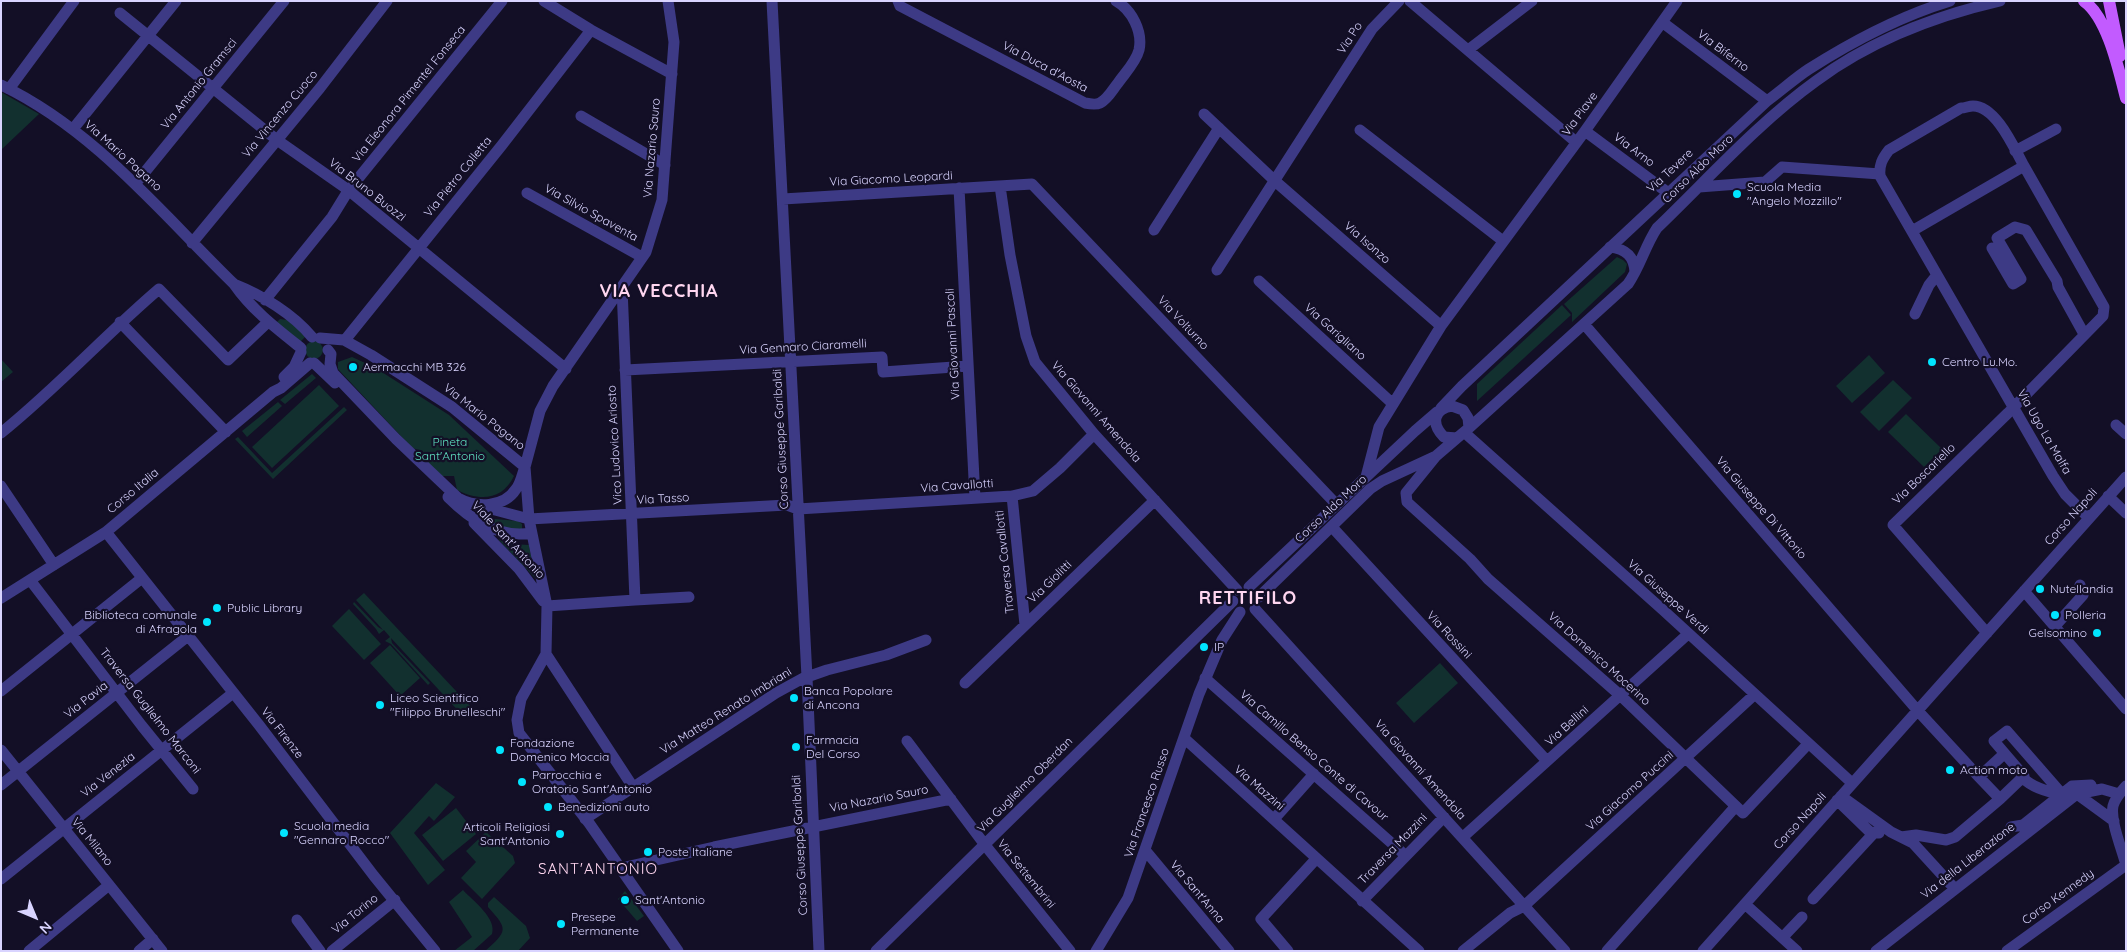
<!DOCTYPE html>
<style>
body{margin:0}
#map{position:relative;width:2127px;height:952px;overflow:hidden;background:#130f26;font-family:Quicksand,sans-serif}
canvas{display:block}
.frame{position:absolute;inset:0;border:2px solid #d9d4ff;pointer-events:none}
.north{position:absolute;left:10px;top:892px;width:50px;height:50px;-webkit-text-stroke:4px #130f26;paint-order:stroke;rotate:135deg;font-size:14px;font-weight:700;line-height:20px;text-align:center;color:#d9d4ff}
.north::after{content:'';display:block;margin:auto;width:18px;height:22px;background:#d9d4ff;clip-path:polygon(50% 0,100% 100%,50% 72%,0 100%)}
</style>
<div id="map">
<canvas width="2127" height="952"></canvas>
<div class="frame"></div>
<div class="north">N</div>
</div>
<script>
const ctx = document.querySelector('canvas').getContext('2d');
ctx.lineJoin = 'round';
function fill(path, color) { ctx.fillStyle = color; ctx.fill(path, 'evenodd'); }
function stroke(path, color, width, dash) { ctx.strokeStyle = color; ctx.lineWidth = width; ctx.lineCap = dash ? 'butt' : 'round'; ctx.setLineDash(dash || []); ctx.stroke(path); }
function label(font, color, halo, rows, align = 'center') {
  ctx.font = font + ' Quicksand,sans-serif'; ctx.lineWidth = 4.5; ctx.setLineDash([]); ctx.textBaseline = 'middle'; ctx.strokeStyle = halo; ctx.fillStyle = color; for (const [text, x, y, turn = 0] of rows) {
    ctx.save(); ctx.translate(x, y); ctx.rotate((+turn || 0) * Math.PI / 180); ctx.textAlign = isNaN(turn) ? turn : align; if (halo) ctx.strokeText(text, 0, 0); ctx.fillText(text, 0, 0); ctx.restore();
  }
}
const green = new Path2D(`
 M 1,92 L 39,114 L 1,150 Z
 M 1617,257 L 1623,260 L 1627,264 L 1625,272 L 1572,322 L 1572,313 L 1564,304 Z
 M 1562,305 L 1571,315 L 1477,401 L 1477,384 Z
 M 280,319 L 287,320 L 307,335 L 300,342 L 276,323 Z
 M305 350a9 9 0 1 1 18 0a9 9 0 1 1-18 0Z
 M 1869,355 L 1885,373 L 1852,403 L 1836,386 Z
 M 352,357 L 374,367 L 449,415 L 514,476 C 502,501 479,501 457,490 L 454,476 L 442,476 L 424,460 L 423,451 L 412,448 L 338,369 L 338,362 Z
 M 1,359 L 13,372 L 1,382 Z
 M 312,374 L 316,378 L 285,404 L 280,400 Z
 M 1893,380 L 1912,398 L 1879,431 L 1860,412 Z
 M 319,385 L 339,406 L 272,468 L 252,447 Z
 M 278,402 L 282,406 L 247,437 L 242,431 Z
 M 344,407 L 347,410 L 273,479 L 235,439 L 238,437 L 272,473 Z
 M 1906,414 L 1942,449 L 1924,467 L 1888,432 Z
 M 483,518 L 518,521 L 522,524 L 522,529 L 518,532 L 483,520 Z
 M 498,539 L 512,544 L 529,545 L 535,578 Z
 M 364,593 L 472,708 L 463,716 L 391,638 L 392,643 L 430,683 L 428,685 L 391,644 L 385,641 L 390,637 L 384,630 L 379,634 L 376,629 L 353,604 L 354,602 L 378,627 L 383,630 L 356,600 Z
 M 349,609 L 381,644 L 364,660 L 332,626 Z
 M 390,645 L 420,678 L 400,696 L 370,663 Z
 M 1440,663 L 1458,683 L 1414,723 L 1396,703 Z
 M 436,783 L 455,797 L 434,821 L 429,816 L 414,833 L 445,870 L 428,885 L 390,833 Z
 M 456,808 L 476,834 L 443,861 L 422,835 Z
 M 486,832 L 513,856 L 515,863 L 482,899 L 461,878 L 476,862 L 466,851 Z
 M 463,890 C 473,901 497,918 492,934 L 473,951 L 454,951 L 472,937 L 449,902 Z
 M 625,891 L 644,916 L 637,921 L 618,899 Z
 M 494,897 L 526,926 L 530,938 L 518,951 L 485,951 C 508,931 508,929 488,907 L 488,903 Z`);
const minor = new Path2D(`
 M 544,1 L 591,30 L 672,74
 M 668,1 L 674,42 L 662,200 L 646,252 L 553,386 L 540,411 L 525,467 L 529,519 L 547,606 L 546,654 L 521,699 L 517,720 L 519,733 L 589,823 L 678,951
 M 772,1 L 807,677 L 819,951
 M 898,1 L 900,6 L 1085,103 C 1090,104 1096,105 1100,103 C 1108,99 1113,89 1118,83 C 1125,73 1136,62 1139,50 C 1143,32 1132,10 1116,1
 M 1410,1 L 1576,142
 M 120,13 L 277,140 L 347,189 L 566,369
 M 1662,22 L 1767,101
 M 1468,50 L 1532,1
 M 1,85 C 95,130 161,213 234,284 C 252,310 277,329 301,348
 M 9,89 L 74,1
 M 1204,114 L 1275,181 L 1441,326
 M 581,116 L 665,165
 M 73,129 L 176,1
 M 1360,130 L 1503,241
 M 1585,131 L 1667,192
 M 2015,151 L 2056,129
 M 2024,166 C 2014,148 1996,106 1973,106 C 1969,106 1965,108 1961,108 L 1889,150 C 1882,159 1879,165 1880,176 L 2053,476 L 2065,494 L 2089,518
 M 136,183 L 284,1
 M 1000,186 L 1010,255 L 1026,336 L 1035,362 L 1094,434 L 1237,590
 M 1699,187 L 1765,182 L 1782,167 L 1880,174
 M 959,188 L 975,498
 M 527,193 L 642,257
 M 783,199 L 1032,184 L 1336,504
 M 1154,230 L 1219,128
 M 1912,231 L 2024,166 L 2104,307 L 2103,316 L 2008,413 L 1893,525 L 1987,633
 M 192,243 L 320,88 L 387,1
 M 1610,247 C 1626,249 1634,256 1635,272
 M 1992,248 L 2013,284 L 2021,279 L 1997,238 L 2015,227 L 2026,230 L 2057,281 L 2058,287 L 2084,334
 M 1217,270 L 1372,29 L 1399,1
 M 1259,281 L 1393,404
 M 234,284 C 262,295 293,314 312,337
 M 265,300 L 332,217 L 348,191 L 502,1
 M 1915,314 L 1929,285 L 1937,275
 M 120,322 L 226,432
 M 1584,324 L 1918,711 L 1979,777
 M 320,338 L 344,340 L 371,355 L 452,407 L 525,467 C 522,474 521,483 516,489 C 504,508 476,508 458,498 L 396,439 L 333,373 L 330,364 L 331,354 L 328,350
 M 345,340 L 502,145 L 591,30
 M 314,363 L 335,383
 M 625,370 L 882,357 L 883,372 L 968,366
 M 284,377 L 294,367 L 301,352
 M 1452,406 L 1463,410 L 1468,418 L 1469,428 L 1457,438 L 1444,437 C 1431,424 1433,409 1452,406 Z
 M 1441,408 L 1462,386 L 1767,101 C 1781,91 1795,78 1809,69 C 1853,41 1901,16 1950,1
 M 2116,425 L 2126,434
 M 1469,428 L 1628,284 C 1640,267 1645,246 1657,228 C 1708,179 1759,122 1816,81 C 1870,41 1935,16 2000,1
 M 1,433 C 57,388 105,335 159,289 L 228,360 L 268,322
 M 1465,433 L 1663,610 L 1852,783
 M 1436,456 L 1406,493 L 1407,502 L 1470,559 L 1488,579 L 1621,696 L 1743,813 L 1808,744
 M 1366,477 L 1379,427 L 1441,326 L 1585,131 L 1677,1
 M 1,486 L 54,565
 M 1012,496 L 1025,625
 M 2108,496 L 2126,513
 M 448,497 C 470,519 499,539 531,533
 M 465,502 L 529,519 L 787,505 L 798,509 L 1012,496 L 1033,491 L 1060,468 L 1094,434
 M 474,523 L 519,569 L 543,601
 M 1332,527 L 1547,761
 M 106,532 L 259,725 L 374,876 L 435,951
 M 30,580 L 142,726 L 193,789
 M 1249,587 L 1415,431 L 1437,412
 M 2024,591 L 2126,709
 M 1259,597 L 1370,489 L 1382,481 L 1436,456 L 1457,438
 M 1,598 L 106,532 L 273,392 L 281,388 L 310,363
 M 635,600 L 689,597
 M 547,606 L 635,600 L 622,288
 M 1255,609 L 1565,951
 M 2055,626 L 2083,595 L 2080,585
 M 546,654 L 633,787
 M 807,677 L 827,670 L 886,655 L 926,640
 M 1205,678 L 1405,855
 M 965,683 L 1155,500
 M 1,691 L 142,578
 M 1184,738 L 1419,951
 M 907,741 L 985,845 L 1070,951
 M 1,750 L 162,951
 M 2004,754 L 1979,777 L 2000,799 L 2024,776 L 1994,741 L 2007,731 L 2062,794
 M 2023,778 C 2033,788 2048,792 2062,794
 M 1,785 L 188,636
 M 2126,786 C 2121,792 2115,798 2113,806 C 2110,821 2122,849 2126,865
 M 2077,794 L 2114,821
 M 1841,796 L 1891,832 L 1913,843 L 1955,889
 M 1837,800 L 1870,832 L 1879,833
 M 585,819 L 776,693 L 807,676
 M 1274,819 L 1314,774
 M 2011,827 L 2023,825 L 2072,786 L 2091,785
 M 1463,837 L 1688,634
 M 1901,837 L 1916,835 L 1946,840 L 1955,837 L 2000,799
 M 1145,850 L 1229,951
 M 621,868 L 714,847 L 951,799
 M 1,879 L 233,693
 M 1813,899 L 1873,834
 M 1362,901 L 1444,817
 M 1745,904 L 1797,951
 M 297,920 L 320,951
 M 1783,937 L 1802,917
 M 29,951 L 109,885
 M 139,951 L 153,939
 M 332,951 L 395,900
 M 876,951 L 1233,601
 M 1096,951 L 1128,898 L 1199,694 L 1222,640 L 1240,612
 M 1288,951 L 1261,919 L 1316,859
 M 1463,951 L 1510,913 L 1524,906 L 1754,695
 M 1607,951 L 1736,806
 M 1703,951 L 2126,477
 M 1876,951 L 2077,794 L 2102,789 L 2119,794
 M 2007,951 L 2126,865`);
const major = new Path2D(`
 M 2084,1 C 2108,18 2119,71 2126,98
 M 2109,1 L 2120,56`);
const markers = [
 [1737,194,5,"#00e5ff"],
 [1932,362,5,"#00e5ff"],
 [353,367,5,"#00e5ff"],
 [2040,589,5,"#00e5ff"],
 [217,608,5,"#00e5ff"],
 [2055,615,5,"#00e5ff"],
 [207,622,5,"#00e5ff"],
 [2097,633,5,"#00e5ff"],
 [1204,647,5,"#00e5ff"],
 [794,698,5,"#00e5ff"],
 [380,705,5,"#00e5ff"],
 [796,747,5,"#00e5ff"],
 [500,750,5,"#00e5ff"],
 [1950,770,5,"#00e5ff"],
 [522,782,5,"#00e5ff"],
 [548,807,5,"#00e5ff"],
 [284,833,5,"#00e5ff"],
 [560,834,5,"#00e5ff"],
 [648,852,5,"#00e5ff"],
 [625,900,5,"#00e5ff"],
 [561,924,5,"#00e5ff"]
];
const streetNames = [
 ["Via Po",1350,38,-57],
 ["Via Biferno",1723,51,37],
 ["Via Duca d'Aosta",1045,67,28],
 ["Via Antonio Gramsci",199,84,-51],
 ["Via Eleonora Pimentel Fonseca",409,94,-51],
 ["Via Vincenzo Cuoco",280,114,-50],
 ["Via Piave",1580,114,-54],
 ["Via Nazario Sauro",652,148,-85],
 ["Via Arno",1634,150,37],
 ["Via Mario Pagano",123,156,42],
 ["Corso Aldo Moro",1698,169,-44],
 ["Via Tevere",1670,171,-43],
 ["Via Pietro Colletta",458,177,-51],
 ["Via Giacomo Leopardi",891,179,-3],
 ["Via Bruno Buozzi",367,190,38],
 ["Via Silvio Spaventa",591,213,29],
 ["Via Isonzo",1367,243,41],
 ["Via Volturno",1183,323,47],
 ["Via Garigliano",1335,332,42],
 ["Via Giovanni Pascoli",953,344,-93],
 ["Via Gennaro Ciaramelli",803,347,-3],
 ["Via Giovanni Amendola",1096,412,49],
 ["Via Mario Pagano",484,417,38],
 ["Via Ugo La Malfa",2044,432,60],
 ["Corso Giuseppe Garibaldi",781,439,-93],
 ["Vico Ludovico Ariosto",615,445,-93],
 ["Via Boscariello",1924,474,-44],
 ["Via Cavallotti",957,486,-4],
 ["Corso Italia",133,491,-40],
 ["Via Tasso",663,499,-3],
 ["Via Giuseppe Di Vittorio",1761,508,49],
 ["Corso Aldo Moro",1331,509,-43],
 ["Corso Napoli",2071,517,-48],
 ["Viale Sant'Antonio",508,540,47],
 ["Traversa Cavallotti",1005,562,-96],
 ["Via Giolitti",1050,582,-44],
 ["Via Giuseppe Verdi",1668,597,42],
 ["Via Rossini",1449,635,47],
 ["Via Domenico Mocerino",1599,659,42],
 ["Via Pavia",86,700,-38],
 ["Traversa Guglielmo Marconi",150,711,52],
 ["Via Matteo Renato Imbriani",726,711,-32],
 ["Via Bellini",1567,726,-42],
 ["Via Firenze",282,733,52],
 ["Via Camillo Benso Conte di Cavour",1314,756,41],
 ["Via Giovanni Amendola",1420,770,48],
 ["Via Venezia",108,775,-38],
 ["Via Guglielmo Oberdan",1025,785,-45],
 ["Via Mazzini",1259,788,41],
 ["Via Giacomo Puccini",1630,791,-42],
 ["Via Nazario Sauro",879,799,-11],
 ["Via Francesco Russo",1147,803,-71],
 ["Corso Napoli",1800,821,-48],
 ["Via Milano",92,842,51],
 ["Corso Giuseppe Garibaldi",800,845,-93],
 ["Traversa Mazzini",1393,849,-46],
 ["Via della Liberazione",1968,861,-38],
 ["Via Settembrini",1026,874,51],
 ["Via Sant'Anna",1197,892,50],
 ["Corso Kennedy",2058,897,-36],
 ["Via Torino",355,914,-39]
];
const poiNames = [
 ["Scuola Media",1747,187],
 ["\"Angelo Mozzillo\"",1747,201],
 ["Centro Lu.Mo.",1942,362],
 ["Aermacchi MB 326",363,367],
 ["Nutellandia",2050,589],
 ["Public Library",227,608],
 ["Biblioteca comunale",197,615,"right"],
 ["di Afragola",197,629,"right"],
 ["Polleria",2065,615],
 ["Gelsomino",2087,633,"right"],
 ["IP",1214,647],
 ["Banca Popolare",804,691],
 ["di Ancona",804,705],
 ["Liceo Scientifico",390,698],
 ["\"Filippo Brunelleschi\"",390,712],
 ["Farmacia",806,740],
 ["Del Corso",806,754],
 ["Fondazione",510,743],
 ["Domenico Moccia",510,757],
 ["Action moto",1960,770],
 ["Parrocchia e",532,775],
 ["Oratorio Sant'Antonio",532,789],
 ["Benedizioni auto",558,807],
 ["Scuola media",294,826],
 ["\"Gennaro Rocco\"",294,840],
 ["Articoli Religiosi",550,827,"right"],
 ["Sant'Antonio",550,841,"right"],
 ["Poste Italiane",658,852],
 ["Sant'Antonio",635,900],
 ["Presepe",571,917],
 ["Permanente",571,931]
];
const parkNames = [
 ["Pineta",450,442],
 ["Sant'Antonio",450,456]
];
const quarterNames = [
 ["SANT'ANTONIO",598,869]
];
const districtNames = [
 ["VIA VECCHIA",659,292],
 ["RETTIFILO",1248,599]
];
fill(green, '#12302f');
stroke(minor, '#3d3a85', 11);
stroke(major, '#c25bff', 12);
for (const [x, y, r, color] of markers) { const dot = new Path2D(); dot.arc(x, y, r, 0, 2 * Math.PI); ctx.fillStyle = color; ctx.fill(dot); stroke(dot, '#130f26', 2); }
label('12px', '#d9d4ff', '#130f26', streetNames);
label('12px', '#d9d4ff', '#130f26', poiNames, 'left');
label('12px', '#5fe0c0', '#130f26', parkNames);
ctx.letterSpacing = '1px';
label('15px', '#ffd6f0', '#130f26', quarterNames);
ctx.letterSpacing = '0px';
ctx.letterSpacing = '1px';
label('bold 18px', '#ffd6f0', '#130f26', districtNames);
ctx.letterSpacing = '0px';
</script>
